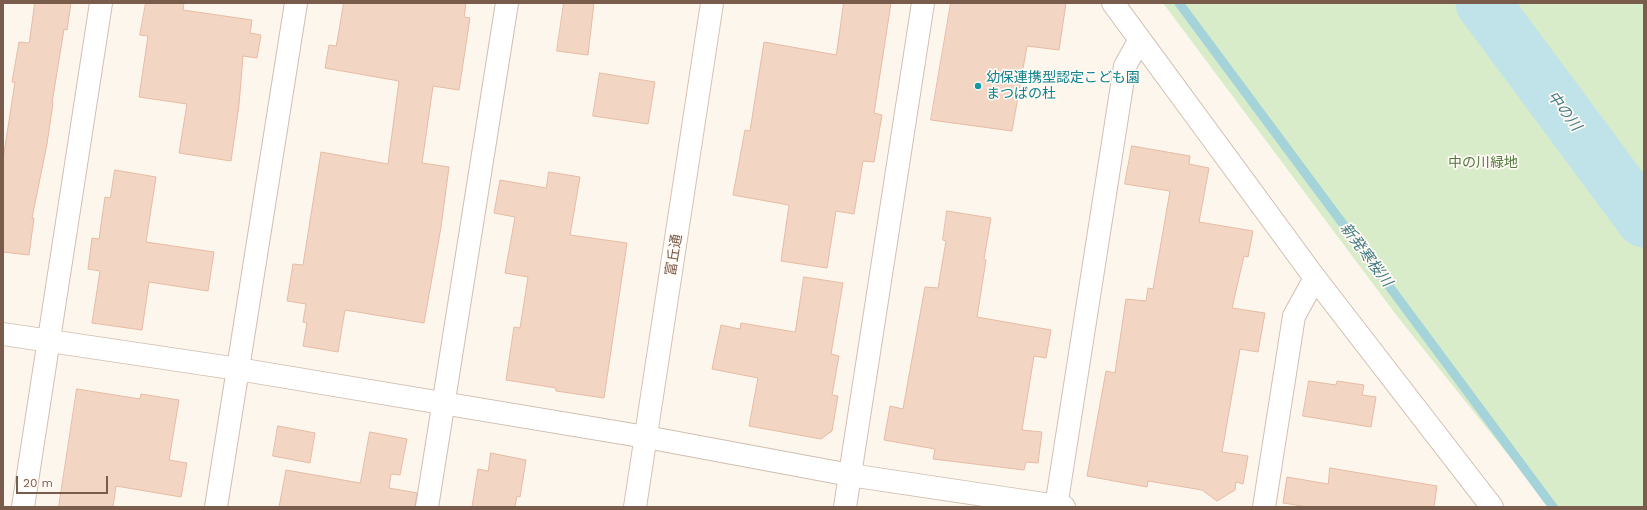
<!DOCTYPE html>
<meta charset="utf-8">
<style>
body{margin:0}
#map{position:relative;width:1647px;height:510px;overflow:hidden;background:#fdf6ec;font-family:"Work Sans",sans-serif}
canvas{display:block}
.frame{position:absolute;inset:0;border:4px solid #7a5c4d;pointer-events:none}
.scale{position:absolute;left:16px;top:476px;width:92px;height:18px;box-sizing:border-box;border:2px solid #7a5c4d;border-top:0;padding-left:5px;font-size:12px;line-height:14px;white-space:nowrap;color:#7a5c4d;-webkit-text-stroke:3px #fffaf3;paint-order:stroke}
</style>
<div id="map">
<canvas width="1647" height="510"></canvas>
<div class="frame"></div>
<div class="scale">20 m</div>
</div>
<script>
const ctx = document.querySelector('canvas').getContext('2d');
ctx.lineJoin = 'round';
function fill(path, color) { ctx.fillStyle = color; ctx.fill(path, 'evenodd'); }
function stroke(path, color, width, dash) { ctx.strokeStyle = color; ctx.lineWidth = width; ctx.lineCap = dash ? 'butt' : 'round'; ctx.setLineDash(dash || []); ctx.stroke(path); }
function label(font, color, halo, rows, align = 'center') {
  ctx.font = font + ' "Work Sans","Noto Sans JP",sans-serif'; ctx.lineWidth = 3.5; ctx.setLineDash([]); ctx.textBaseline = 'middle'; ctx.strokeStyle = halo; ctx.fillStyle = color; for (const [text, x, y, turn = 0] of rows) {
    ctx.save(); ctx.translate(x, y); ctx.rotate((+turn || 0) * Math.PI / 180); ctx.textAlign = isNaN(turn) ? turn : align; if (halo) ctx.strokeText(text, 0, 0); ctx.fillText(text, 0, 0); ctx.restore();
  }
}
const green = new Path2D(`
 M 1163,3 L 1644,3 L 1644,507 L 1550,507 L 1397,316 Z`);
const stream = new Path2D(`
 M 1179,3 L 1553,507`);
const river = new Path2D(`
 M 1483,3 L 1644,220`);
const building = new Path2D(`
 M 35,3 L 71,3 L 67,30 L 64,29 L 52,103 L 53,103 L 47,144 L 32,218 L 34,218 L 29,255 L 3,252 L 3,160 L 15,82 L 12,82 L 19,42 L 29,43 Z
 M 146,3 L 184,3 L 183,10 L 252,20 L 250,33 L 261,35 L 257,58 L 243,56 L 239,105 L 231,161 L 179,153 L 187,104 L 139,97 L 148,36 L 140,35 Z
 M 344,3 L 466,3 L 464,17 L 470,18 L 459,90 L 433,86 L 422,163 L 449,167 L 441,227 L 424,323 L 345,310 L 338,352 L 303,346 L 307,323 L 303,322 L 306,304 L 287,301 L 293,264 L 303,265 L 321,152 L 388,164 L 399,81 L 325,68 L 329,45 L 336,46 Z
 M 564,3 L 594,3 L 588,55 L 557,51 Z
 M 844,3 L 891,3 L 874,113 L 882,115 L 874,162 L 863,161 L 854,214 L 836,211 L 827,268 L 781,261 L 789,205 L 733,195 L 745,130 L 750,131 L 764,42 L 836,55 Z
 M 951,3 L 1066,3 L 1059,50 L 1027,46 L 1012,131 L 931,120 Z
 M 600,73 L 655,82 L 648,124 L 593,116 Z
 M 1132,146 L 1190,156 L 1189,164 L 1209,168 L 1199,222 L 1253,231 L 1248,257 L 1244,256 L 1232,308 L 1265,313 L 1258,352 L 1240,349 L 1222,452 L 1248,456 L 1243,484 L 1236,482 L 1235,490 L 1217,501 L 1202,490 L 1148,481 L 1147,487 L 1087,476 L 1106,371 L 1115,373 L 1126,299 L 1146,301 L 1148,288 L 1153,289 L 1170,191 L 1125,184 Z
 M 115,170 L 156,177 L 146,242 L 214,252 L 208,291 L 149,282 L 142,330 L 92,323 L 100,271 L 88,269 L 92,238 L 99,239 L 105,197 L 110,198 Z
 M 549,172 L 580,177 L 570,235 L 627,243 L 604,398 L 556,391 L 556,388 L 506,380 L 514,327 L 520,328 L 528,277 L 505,273 L 515,217 L 494,213 L 500,180 L 546,188 Z
 M 947,211 L 991,218 L 984,259 L 986,260 L 977,317 L 1051,330 L 1046,358 L 1034,356 L 1022,430 L 1042,432 L 1038,463 L 1026,462 L 1024,470 L 933,459 L 935,449 L 884,440 L 890,406 L 903,409 L 925,287 L 938,288 L 946,241 L 943,240 Z
 M 804,277 L 843,283 L 831,354 L 839,356 L 832,395 L 838,396 L 832,431 L 821,439 L 749,426 L 758,378 L 712,369 L 721,325 L 740,329 L 741,323 L 795,332 Z
 M 1309,381 L 1336,385 L 1337,381 L 1364,385 L 1362,395 L 1376,397 L 1371,427 L 1303,416 Z
 M 77,389 L 140,399 L 141,394 L 179,400 L 169,460 L 187,463 L 181,497 L 116,486 L 113,507 L 59,507 Z
 M 278,426 L 315,433 L 310,463 L 273,456 Z
 M 370,432 L 407,439 L 400,475 L 391,474 L 389,488 L 417,493 L 415,507 L 279,507 L 286,470 L 360,483 Z
 M 491,453 L 526,460 L 520,497 L 517,496 L 515,507 L 472,507 L 478,469 L 488,471 Z
 M 1330,468 L 1437,486 L 1434,507 L 1308,507 L 1283,503 L 1287,477 L 1328,484 Z`);
const street = new Path2D(`
 M 1113,3 L 1315,278 L 1492,507
 M 3,334 L 238,369 L 646,437 L 850,475 L 1064,507
 M 23,507 L 101,3
 M 216,507 L 296,3
 M 427,507 L 507,3
 M 845,507 L 923,3
 M 1056,507 L 1125,66 L 1139,41
 M 1264,507 L 1294,316 L 1315,278`);
const secondary = new Path2D(`
 M 635,507 L 712,3`);
const markers = [
 [978,86,4,"#0f9aa8"]
];
const cultureNames = [
 ["幼保連携型認定こども園",986,78],
 ["まつばの杜",986,94]
];
const parkNames = [
 ["中の川緑地",1483,163]
];
const streetNames = [
 ["富丘通",674,255,-81]
];
const waterNames = [
 ["中の川",1564,111,53],
 ["新発寒桜川",1366,255,53]
];
fill(green, '#d8ecc9');
stroke(stream, '#a5d3da', 9);
stroke(river, '#bfe3e8', 55);
fill(building, '#f3d5c3');
stroke(building, '#e6bba3', 1);
stroke(street, '#d1beb0', 24);
stroke(secondary, '#d6c0b0', 24);
stroke(street, '#fff', 22);
stroke(secondary, '#fff', 22);
for (const [x, y, r, color] of markers) { const dot = new Path2D(); dot.arc(x, y, r, 0, 2 * Math.PI); ctx.fillStyle = color; ctx.fill(dot); stroke(dot, '#fffaf3', 1.5); }
label('14px', '#0d838f', '#fffaf3', cultureNames, 'left');
label('14px', '#537a41', '#fffaf3', parkNames);
label('14px', '#7a5c4d', '#fffaf3', streetNames);
label('italic 15px', '#437c86', '#fffaf3', waterNames);
</script>
